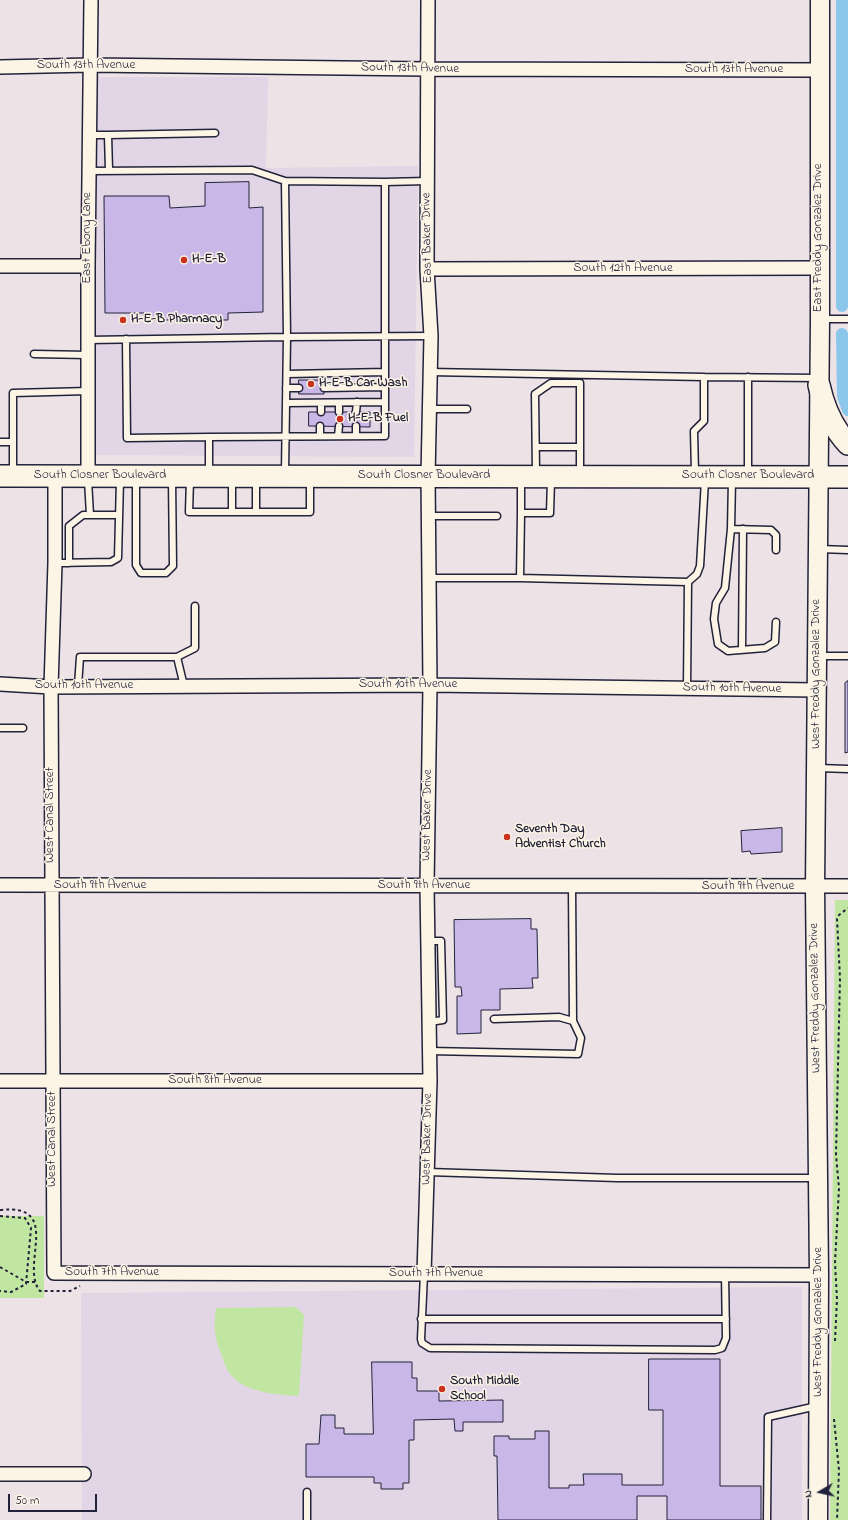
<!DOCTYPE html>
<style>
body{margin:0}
#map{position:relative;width:848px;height:1520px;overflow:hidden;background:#ede2e6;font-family:"Indie Flower",sans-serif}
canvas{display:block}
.north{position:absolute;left:800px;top:1472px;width:40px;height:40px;-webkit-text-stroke:3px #fcf5e5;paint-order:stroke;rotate:261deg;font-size:11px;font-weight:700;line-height:16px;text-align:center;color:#22223b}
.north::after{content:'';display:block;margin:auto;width:14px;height:18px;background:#22223b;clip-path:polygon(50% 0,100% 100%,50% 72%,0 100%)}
.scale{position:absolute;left:8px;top:1494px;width:89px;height:18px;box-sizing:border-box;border:2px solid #22223b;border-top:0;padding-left:5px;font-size:12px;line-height:14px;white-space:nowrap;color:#22223b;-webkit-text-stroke:3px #fcf5e5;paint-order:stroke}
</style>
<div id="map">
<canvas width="848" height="1520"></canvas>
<div class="north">N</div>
<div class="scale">50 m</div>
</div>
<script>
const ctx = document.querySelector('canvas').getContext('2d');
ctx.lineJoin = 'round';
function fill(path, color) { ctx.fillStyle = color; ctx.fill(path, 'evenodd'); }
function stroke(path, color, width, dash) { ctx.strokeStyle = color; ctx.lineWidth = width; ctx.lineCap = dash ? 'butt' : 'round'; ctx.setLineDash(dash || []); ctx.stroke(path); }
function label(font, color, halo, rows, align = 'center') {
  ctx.font = font + ' "Indie Flower",sans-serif'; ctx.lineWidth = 3; ctx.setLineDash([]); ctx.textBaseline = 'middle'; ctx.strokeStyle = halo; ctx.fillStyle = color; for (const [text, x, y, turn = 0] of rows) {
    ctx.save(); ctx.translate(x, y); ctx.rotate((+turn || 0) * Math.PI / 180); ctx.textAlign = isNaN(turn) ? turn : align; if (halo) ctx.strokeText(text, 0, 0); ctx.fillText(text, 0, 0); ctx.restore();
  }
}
const built = new Path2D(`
 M 95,77 L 268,77 L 266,168 L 418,166 L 414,457 L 95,455 Z
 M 802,1287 L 802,1520 L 82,1520 L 81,1293 Z`);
const green = new Path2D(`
 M 843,0 L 848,0 L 848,215 L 843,214 Z
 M 835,900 L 848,900 L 848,1520 L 830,1520 Z
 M 0,1216 L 44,1216 L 44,1298 L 0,1298 Z
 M 296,1307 L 304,1315 L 299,1396 C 278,1395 247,1393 232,1376 C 226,1370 224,1362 221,1354 C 215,1339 213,1325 216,1308 Z`);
const canal = new Path2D(`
 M 842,0 L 842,306
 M 842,334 L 843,396 L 848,410`);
const building = new Path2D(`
 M 249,182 L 249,208 L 263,207 L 263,312 L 228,313 L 228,320 L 144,320 L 144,313 L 105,313 L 104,196 L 169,196 L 170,208 L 205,206 L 205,183 Z
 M 299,380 L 324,380 L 324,394 L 299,394 Z
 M 309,412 L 370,412 L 370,427 L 309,426 Z
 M 848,681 L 848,752 L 845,753 L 845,683 Z
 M 782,828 L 782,852 L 751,854 L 750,851 L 742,852 L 741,831 Z
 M 531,919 L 531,929 L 537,929 L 538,978 L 532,978 L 533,988 L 500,989 L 500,1010 L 481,1010 L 481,1033 L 457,1034 L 457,996 L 462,996 L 461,987 L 455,987 L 454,920 Z
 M 649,1359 L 720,1359 L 720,1486 L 761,1486 L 761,1520 L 667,1520 L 667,1496 L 637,1496 L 637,1520 L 498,1520 L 497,1456 L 494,1456 L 494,1436 L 509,1436 L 509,1439 L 535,1439 L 535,1431 L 549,1431 L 549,1488 L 569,1488 L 569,1485 L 584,1485 L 583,1474 L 622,1474 L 622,1485 L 663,1485 L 663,1410 L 649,1410 Z
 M 372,1362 L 412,1362 L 412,1378 L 417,1378 L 417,1391 L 439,1391 L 439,1401 L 503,1400 L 503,1422 L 463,1422 L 463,1431 L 455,1431 L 454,1419 L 414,1420 L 414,1440 L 409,1440 L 409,1483 L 403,1483 L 403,1489 L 381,1489 L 381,1483 L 374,1483 L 374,1477 L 306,1477 L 306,1444 L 319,1444 L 321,1415 L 335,1415 L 335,1428 L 344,1428 L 344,1434 L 373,1434 Z`);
const path = new Path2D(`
 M 0,1210 C 64,1203 19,1266 40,1291 L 70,1291 L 80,1286
 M 0,1216 L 25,1218 L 31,1228 L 26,1284 L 11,1292 L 0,1291
 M 0,1267 L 26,1282 L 36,1282
 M 835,1341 L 837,1299 L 835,1263 L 839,1188 L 836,1155 L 840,978 L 837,919 L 839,915 L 848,908
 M 834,1419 L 839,1470 L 837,1520`);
const lane = new Path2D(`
 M 89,135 L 108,135
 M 109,170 L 108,135 L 215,133
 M 89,171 L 252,170 L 285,181 L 287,337 L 431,336
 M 285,181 L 385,182
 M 821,319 L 848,319
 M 126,339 L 127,438 L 209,437
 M 88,340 L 287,337 L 285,472
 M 34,354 L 88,355
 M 430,372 L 704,377
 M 287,374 L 385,372
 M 286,388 L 299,388
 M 324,388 L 385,387
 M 286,403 L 385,402
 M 429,409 L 467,409
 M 321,412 L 321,403
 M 339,412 L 339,403
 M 356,412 L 357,402
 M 320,436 L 320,426
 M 338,436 L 339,426
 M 356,436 L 356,426
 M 0,442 L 12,442
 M 536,447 L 580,447
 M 13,472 L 13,393 L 88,391
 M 209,473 L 209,437 L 385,436 L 385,182 L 427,181
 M 536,473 L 535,394 L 551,383 L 580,383 L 580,473
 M 695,473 L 694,431 L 704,421 L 704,377 L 819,378
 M 748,474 L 748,377
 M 88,480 L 90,515
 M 136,480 L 136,565 L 141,573 L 166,573 L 173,566 L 172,479
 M 190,480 L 189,512 L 310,512 L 310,479
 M 232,480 L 232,512
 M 732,480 L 731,529 L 725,588 L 716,603 L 714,619 L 718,644 L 728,651 L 765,648 L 775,642 L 776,622
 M 521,481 L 521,513
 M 256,512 L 256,480
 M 428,516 L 497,516
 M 731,529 L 771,530 L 776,535 L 776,550
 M 819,549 L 848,550
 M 55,563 L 111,562 L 118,558 L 120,480
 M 69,563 L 69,526 L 83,515 L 119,515
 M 429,578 L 520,578 L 688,582 L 687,688
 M 520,578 L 521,513 L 550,513 L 551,480
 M 688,582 L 697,574 L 700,566 L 705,480
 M 742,650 L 743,529
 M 820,656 L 848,656
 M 177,657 L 195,648 L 195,606
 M 78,686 L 80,657 L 177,657 L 184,686
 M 0,728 L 23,728
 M 818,768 L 848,769
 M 428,941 L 441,941 L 443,1020 L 429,1022
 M 494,1019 L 559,1017 L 573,1021
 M 429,1051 L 578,1054 L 581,1038 L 573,1021 L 572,886
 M 428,1172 L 617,1178 L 816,1178
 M 424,1274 L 421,1339 L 422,1343 L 430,1348 L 715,1350 L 722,1348 L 726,1338 L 725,1274
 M 421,1319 L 726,1319
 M 307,1492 L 307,1520
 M 767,1520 L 768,1417 L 817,1406`);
const street = new Path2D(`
 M 0,67 L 90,65 L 427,69 L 820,70
 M 0,266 L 88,266
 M 427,269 L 818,268
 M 55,476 L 55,563 L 51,687 L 54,1273 L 819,1275
 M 88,476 L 88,266 L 91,0
 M 0,684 L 51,687 L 430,685 L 816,690
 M 0,885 L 848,886
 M 0,1081 L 430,1081
 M 424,1274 L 430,1081 L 427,886 L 430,685 L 428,476 L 431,336 L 427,269 L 428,0
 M 0,1474 L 84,1474`);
const secondary = new Path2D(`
 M 818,1520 L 819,1275 L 815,887 L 820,319 L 820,0`);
const primary = new Path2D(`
 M 819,385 C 824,408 832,427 848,444
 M 0,476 L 848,477`);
const markers = [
 [184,260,4,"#c8321e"],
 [123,320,4,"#c8321e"],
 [311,384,4,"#c8321e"],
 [340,419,4,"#c8321e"],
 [507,837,4,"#c8321e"],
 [442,1389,4,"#c8321e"]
];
const streetNames = [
 ["South 13th Avenue",86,66],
 ["South 13th Avenue",410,69,1],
 ["South 13th Avenue",734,70],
 ["East Ebony Lane",88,238,-90],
 ["East Baker Drive",428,238,-91],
 ["East Freddy Gonzalez Drive",819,238,-90],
 ["South 12th Avenue",623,269],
 ["South Closner Boulevard",100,476],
 ["South Closner Boulevard",424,476],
 ["South Closner Boulevard",748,476],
 ["West Freddy Gonzalez Drive",817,674,-90],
 ["South 10th Avenue",408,685],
 ["South 10th Avenue",84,686],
 ["South 10th Avenue",732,689,1],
 ["West Canal Street",51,815,-90],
 ["West Baker Drive",428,815,-89],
 ["South 9th Avenue",100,886],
 ["South 9th Avenue",424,886],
 ["South 9th Avenue",748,887],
 ["West Freddy Gonzalez Drive",816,998,-91],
 ["South 8th Avenue",215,1081],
 ["West Canal Street",53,1139,-90],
 ["West Baker Drive",428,1139,-89],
 ["South 7th Avenue",112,1273],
 ["South 7th Avenue",436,1274],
 ["West Freddy Gonzalez Drive",819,1322,-90]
];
const poiNames = [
 ["H-E-B",192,260],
 ["H-E-B Pharmacy",131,320],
 ["H-E-B Car Wash",319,384],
 ["H-E-B Fuel",348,419],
 ["Seventh Day",515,830],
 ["Adventist Church",515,845],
 ["South Middle",450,1382],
 ["School",450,1397]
];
fill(built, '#e2d5e6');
fill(green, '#c1e6a1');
stroke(canal, '#8bc7eb', 12);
fill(building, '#c9b7e7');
stroke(building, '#22223b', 1);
stroke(lane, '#22223b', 9);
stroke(street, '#22223b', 16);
stroke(secondary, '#22223b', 21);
stroke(primary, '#22223b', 24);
stroke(path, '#22223b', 2, [3, 3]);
stroke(lane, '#fcf5e5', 6);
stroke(street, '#fcf5e5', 13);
stroke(secondary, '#fcf5e5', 18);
stroke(primary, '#fcf5e5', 21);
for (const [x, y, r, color] of markers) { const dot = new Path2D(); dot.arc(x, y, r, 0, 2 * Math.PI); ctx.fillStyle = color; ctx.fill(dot); stroke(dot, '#fcf5e5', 1.5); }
label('13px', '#22223b', '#fcf5e5', streetNames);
label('bold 13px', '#22223b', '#fcf5e5', poiNames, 'left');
</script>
